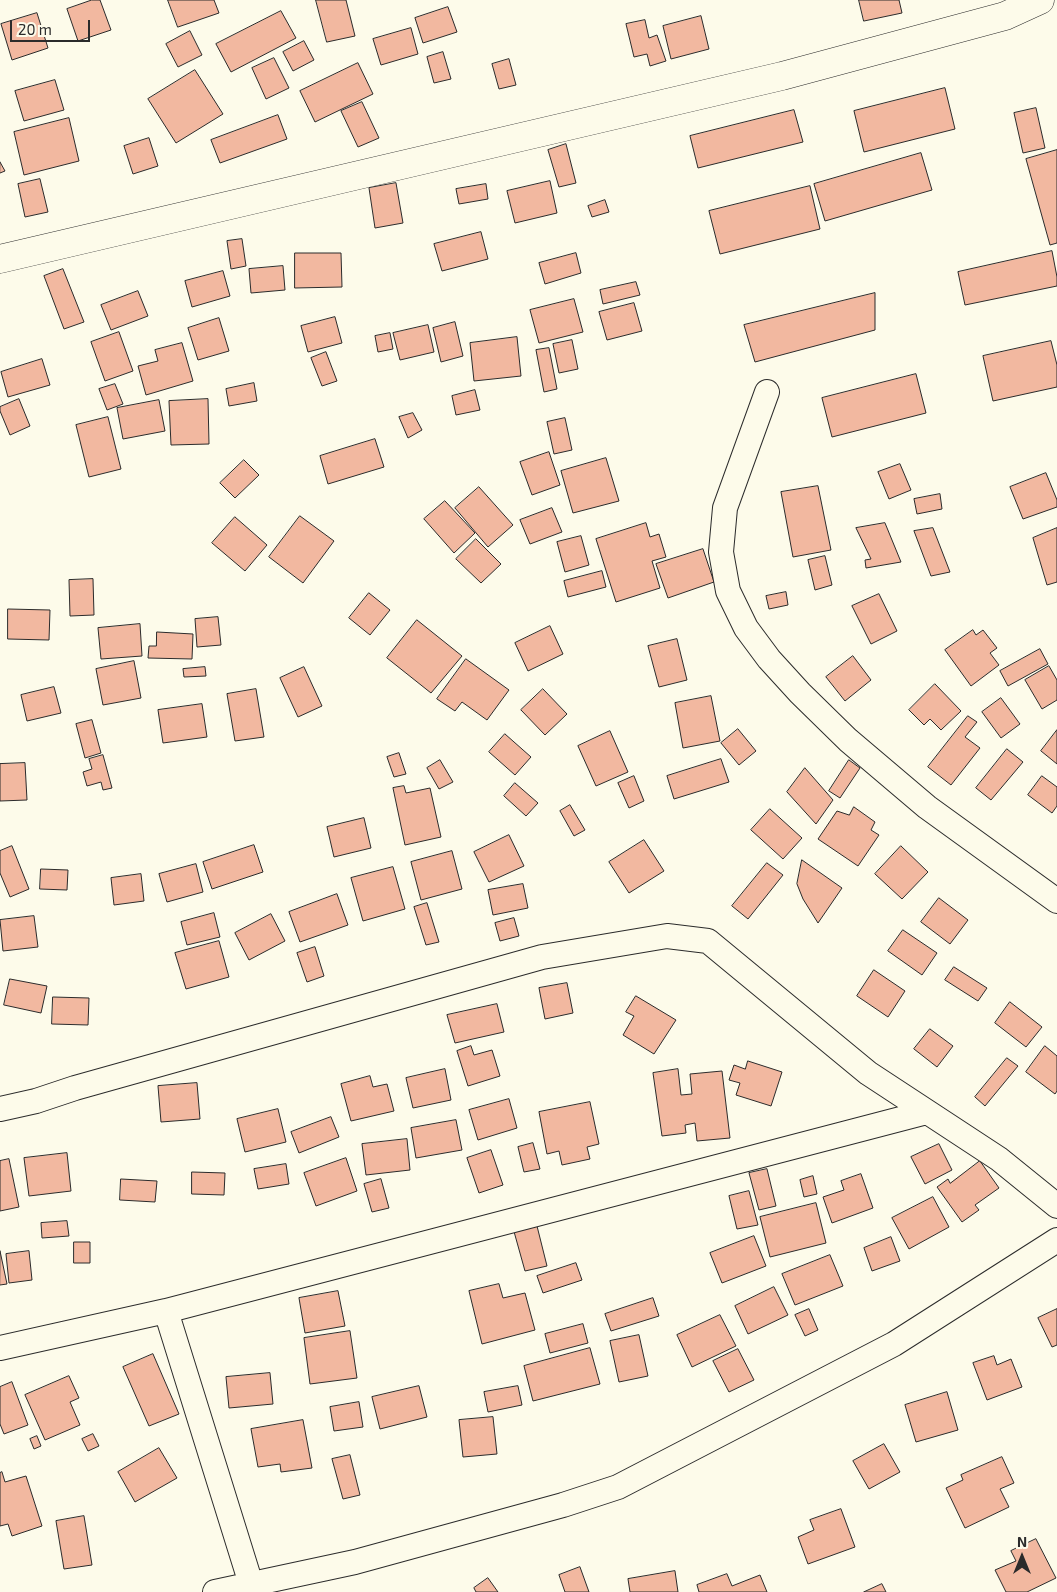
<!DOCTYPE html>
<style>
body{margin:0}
#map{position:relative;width:1057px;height:1592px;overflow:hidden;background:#fdfbea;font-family:"Exo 2",sans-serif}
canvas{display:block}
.north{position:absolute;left:997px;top:1532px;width:50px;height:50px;-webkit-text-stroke:4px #fdfbea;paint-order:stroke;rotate:0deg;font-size:14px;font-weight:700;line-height:20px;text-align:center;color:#2b2b2b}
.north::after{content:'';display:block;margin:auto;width:18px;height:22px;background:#2b2b2b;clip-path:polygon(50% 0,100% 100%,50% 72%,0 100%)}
.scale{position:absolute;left:10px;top:20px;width:80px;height:22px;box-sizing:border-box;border:2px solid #2b2b2b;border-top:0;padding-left:6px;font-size:15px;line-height:18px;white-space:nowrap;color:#2b2b2b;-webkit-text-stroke:4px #fdfbea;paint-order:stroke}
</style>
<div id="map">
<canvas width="1057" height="1592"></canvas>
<div class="north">N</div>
<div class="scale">20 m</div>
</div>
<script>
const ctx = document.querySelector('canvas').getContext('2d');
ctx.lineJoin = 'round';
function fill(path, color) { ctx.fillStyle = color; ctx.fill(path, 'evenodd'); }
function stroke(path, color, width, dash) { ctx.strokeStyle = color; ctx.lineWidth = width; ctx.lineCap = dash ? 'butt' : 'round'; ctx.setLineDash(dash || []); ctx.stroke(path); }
const building = new Path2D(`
 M 92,0 L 100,0 L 111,30 L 78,41 L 67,9 Z
 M 168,0 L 214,0 L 219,13 L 178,27 Z
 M 316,0 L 346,0 L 355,36 L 327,42 Z
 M 859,0 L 899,0 L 902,13 L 864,21 Z
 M 448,7 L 457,32 L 423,43 L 415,18 Z
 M 281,11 L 296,38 L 231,72 L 216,44 Z
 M 37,13 L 48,48 L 12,60 L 1,24 Z
 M 701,16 L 709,49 L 671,59 L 663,26 Z
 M 645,20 L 649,38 L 657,35 L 666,61 L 650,66 L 647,54 L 634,57 L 626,24 Z
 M 411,28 L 418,54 L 381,65 L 373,39 Z
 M 190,31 L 202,55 L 178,67 L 166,44 Z
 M 304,41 L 314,60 L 293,71 L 283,52 Z
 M 443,52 L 451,79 L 434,83 L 427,57 Z
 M 274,58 L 289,88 L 266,99 L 252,68 Z
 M 509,59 L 516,85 L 499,89 L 492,64 Z
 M 358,63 L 373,94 L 315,122 L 300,91 Z
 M 195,70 L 223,114 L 176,143 L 148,99 Z
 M 55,80 L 64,110 L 24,121 L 15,91 Z
 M 945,88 L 955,129 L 864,152 L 854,111 Z
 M 362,102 L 379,138 L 358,147 L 341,111 Z
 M 1036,108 L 1045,148 L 1023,153 L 1014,113 Z
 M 794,110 L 803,142 L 698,168 L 690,136 Z
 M 278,115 L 287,139 L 220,163 L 211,140 Z
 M 69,118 L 79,161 L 24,175 L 14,132 Z
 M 149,138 L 158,166 L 133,174 L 124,146 Z
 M 566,144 L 576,183 L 559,187 L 548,150 Z
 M 1057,150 L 1057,243 L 1050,245 L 1026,159 Z
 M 921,153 L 932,190 L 825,221 L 814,184 Z
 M 0,162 L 5,171 L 0,173 Z
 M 40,179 L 48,212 L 25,217 L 18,184 Z
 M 550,181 L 557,213 L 515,223 L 507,191 Z
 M 396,183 L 403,223 L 375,228 L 369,188 Z
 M 486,184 L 488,199 L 459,204 L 456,189 Z
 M 810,186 L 820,229 L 720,254 L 709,211 Z
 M 605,200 L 609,212 L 592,217 L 588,206 Z
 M 481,232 L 488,259 L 442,271 L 434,244 Z
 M 242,239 L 246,266 L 231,269 L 227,241 Z
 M 1052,251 L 1057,277 L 1057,286 L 965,305 L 958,272 Z
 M 295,253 L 341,253 L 342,287 L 295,288 Z
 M 576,253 L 581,273 L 545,284 L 539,263 Z
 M 283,266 L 285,290 L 251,293 L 249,269 Z
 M 63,269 L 84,322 L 64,329 L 44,276 Z
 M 223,271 L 230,296 L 192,307 L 185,281 Z
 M 636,282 L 640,295 L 603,304 L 600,290 Z
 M 138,291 L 148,316 L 111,330 L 101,305 Z
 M 875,293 L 875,330 L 755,362 L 744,325 Z
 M 574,299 L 583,332 L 539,343 L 530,310 Z
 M 634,303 L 642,331 L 607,340 L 599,312 Z
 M 335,317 L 342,343 L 308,352 L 301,326 Z
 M 219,318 L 229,351 L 198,360 L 188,328 Z
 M 455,322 L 463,356 L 441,362 L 433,328 Z
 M 428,325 L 434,352 L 400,360 L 393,333 Z
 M 119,332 L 133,371 L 105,381 L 91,342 Z
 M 390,333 L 393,349 L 378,352 L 375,336 Z
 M 517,337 L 521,376 L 474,381 L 470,343 Z
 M 572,340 L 578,369 L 559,373 L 553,344 Z
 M 1051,341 L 1057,365 L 1057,387 L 993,401 L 983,356 Z
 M 182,343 L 193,381 L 146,395 L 138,366 L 158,361 L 155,350 Z
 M 549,348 L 557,389 L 544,392 L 536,350 Z
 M 326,352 L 337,381 L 322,386 L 311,358 Z
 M 42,359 L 50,385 L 8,397 L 1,372 Z
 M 916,374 L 926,413 L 832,437 L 822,398 Z
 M 254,383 L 257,401 L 229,406 L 226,389 Z
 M 115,384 L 123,404 L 107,410 L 99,389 Z
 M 475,390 L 480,410 L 456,415 L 452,396 Z
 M 19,399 L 30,426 L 10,435 L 0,411 L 0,407 Z
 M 208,399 L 209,444 L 171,445 L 169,401 Z
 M 159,400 L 165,431 L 123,439 L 117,408 Z
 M 413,413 L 422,430 L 408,438 L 399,417 Z
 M 108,417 L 121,469 L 89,477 L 76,425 Z
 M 565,418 L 572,450 L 554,454 L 547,422 Z
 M 375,439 L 384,467 L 328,484 L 320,456 Z
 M 549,452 L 560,485 L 532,495 L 520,462 Z
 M 606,458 L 619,501 L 573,513 L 561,471 Z
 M 244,460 L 259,475 L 235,498 L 220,483 Z
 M 900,464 L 911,490 L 889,499 L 878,472 Z
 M 1046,473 L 1057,500 L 1057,507 L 1023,519 L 1010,487 Z
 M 818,486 L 831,550 L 793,557 L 781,492 Z
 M 479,487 L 513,525 L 488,547 L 455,508 Z
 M 940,494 L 942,509 L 917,514 L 914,499 Z
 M 445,501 L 475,533 L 454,553 L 424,519 Z
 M 552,508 L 562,532 L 530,544 L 520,520 Z
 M 300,516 L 334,541 L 303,583 L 269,557 Z
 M 235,517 L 267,545 L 245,571 L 212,543 Z
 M 646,523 L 650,537 L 659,534 L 666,557 L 652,561 L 660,588 L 616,602 L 596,539 Z
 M 885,523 L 901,562 L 866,568 L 865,560 L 871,559 L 856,528 Z
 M 933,528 L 950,572 L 931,576 L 914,531 Z
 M 1057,528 L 1057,582 L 1047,585 L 1033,538 Z
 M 581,536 L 589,565 L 565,572 L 557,542 Z
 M 476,539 L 501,564 L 481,583 L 456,559 Z
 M 703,549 L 714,582 L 668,598 L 656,564 Z
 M 825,556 L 832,585 L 815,590 L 808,560 Z
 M 602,571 L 606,587 L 568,597 L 564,581 Z
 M 93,579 L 94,615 L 70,616 L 69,580 Z
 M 786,592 L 788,605 L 769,609 L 766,596 Z
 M 369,593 L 390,610 L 370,635 L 349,618 Z
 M 879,594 L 897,631 L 871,644 L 852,606 Z
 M 8,609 L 50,610 L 49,640 L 8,639 Z
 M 218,617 L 221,645 L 197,647 L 195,619 Z
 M 417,620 L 462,656 L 431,693 L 387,658 Z
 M 140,624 L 142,656 L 101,659 L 98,628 Z
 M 550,626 L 563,654 L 528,671 L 515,643 Z
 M 973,630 L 976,635 L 983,630 L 997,648 L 990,653 L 999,665 L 971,686 L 945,650 Z
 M 157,632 L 193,634 L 192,659 L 148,658 L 149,646 L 156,646 Z
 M 677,639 L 687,680 L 659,687 L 648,646 Z
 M 1040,649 L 1048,664 L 1008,686 L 1000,671 Z
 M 853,656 L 871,680 L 845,701 L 826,677 Z
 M 466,659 L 509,690 L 487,720 L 462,702 L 455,711 L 437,699 Z
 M 134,661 L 141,698 L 103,705 L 96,669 Z
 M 1049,666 L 1057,680 L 1057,700 L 1042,709 L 1025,680 Z
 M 205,667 L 206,676 L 184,677 L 183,669 Z
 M 304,667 L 322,706 L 298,717 L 280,678 Z
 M 935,684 L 961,711 L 941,730 L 930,719 L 924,725 L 909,710 Z
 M 54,687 L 61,713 L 27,721 L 21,695 Z
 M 256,689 L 264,737 L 235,741 L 227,694 Z
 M 543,689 L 567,714 L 545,735 L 521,710 Z
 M 711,696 L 720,741 L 683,748 L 675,703 Z
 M 1001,698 L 1020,724 L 1001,738 L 982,712 Z
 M 202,704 L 207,737 L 163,743 L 158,710 Z
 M 968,716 L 977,722 L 965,737 L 980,748 L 951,785 L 928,767 Z
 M 92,720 L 101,753 L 85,758 L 76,724 Z
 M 738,729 L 756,751 L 739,765 L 721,743 Z
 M 1057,730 L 1057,764 L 1041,751 Z
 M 610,731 L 628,772 L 596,786 L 578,746 Z
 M 505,734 L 531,757 L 515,775 L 489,752 Z
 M 1007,749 L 1023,762 L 991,800 L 976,788 Z
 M 399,753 L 406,774 L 394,777 L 387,757 Z
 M 103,755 L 112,788 L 103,790 L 101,782 L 87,786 L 83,772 L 92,769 L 89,759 Z
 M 721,759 L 729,782 L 674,799 L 667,776 Z
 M 440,760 L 453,782 L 439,789 L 427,768 Z
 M 849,760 L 860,768 L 840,798 L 829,791 Z
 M 25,763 L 27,800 L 0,801 L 0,764 Z
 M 805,768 L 833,800 L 816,824 L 787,792 Z
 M 634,776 L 644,801 L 629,808 L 618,783 Z
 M 1042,776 L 1057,787 L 1057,806 L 1052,813 L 1028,795 Z
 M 515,783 L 538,803 L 526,816 L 504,796 Z
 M 404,786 L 406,793 L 430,788 L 441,837 L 405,845 L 393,788 Z
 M 570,805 L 585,830 L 574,836 L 560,811 Z
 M 854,807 L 875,822 L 871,830 L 879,835 L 858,866 L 818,839 L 837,811 L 849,815 Z
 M 770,809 L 802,838 L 783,859 L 751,830 Z
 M 364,818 L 371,848 L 334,857 L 327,827 Z
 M 509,835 L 524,866 L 489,882 L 474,852 Z
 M 644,840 L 664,871 L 629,893 L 609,862 Z
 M 254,845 L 263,872 L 212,889 L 203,862 Z
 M 12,846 L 29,889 L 10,897 L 0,873 L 0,851 Z
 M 901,846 L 928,872 L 902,899 L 875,874 Z
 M 452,851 L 462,889 L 421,900 L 411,862 Z
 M 802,860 L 842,888 L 818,923 L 803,899 L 797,884 Z
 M 767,863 L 783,875 L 748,919 L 732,906 Z
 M 196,864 L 203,892 L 167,902 L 159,874 Z
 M 393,867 L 405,909 L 363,921 L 351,878 Z
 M 41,869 L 68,870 L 67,890 L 40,889 Z
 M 141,874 L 144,901 L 114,905 L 111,878 Z
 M 523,884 L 528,908 L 493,915 L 488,890 Z
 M 337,894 L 348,925 L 300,942 L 289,912 Z
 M 939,898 L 968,920 L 950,944 L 921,922 Z
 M 427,903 L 439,942 L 426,945 L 414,907 Z
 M 214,913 L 220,937 L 187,945 L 181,922 Z
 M 271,914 L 285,941 L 249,960 L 235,933 Z
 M 34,916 L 38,947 L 3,951 L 0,920 Z
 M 514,918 L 519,936 L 500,941 L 495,923 Z
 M 903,930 L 937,953 L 922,975 L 888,951 Z
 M 219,941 L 229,977 L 186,989 L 175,953 Z
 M 315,947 L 324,976 L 307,982 L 297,953 Z
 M 954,967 L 987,988 L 978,1001 L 945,980 Z
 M 874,970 L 905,991 L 888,1017 L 857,996 Z
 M 10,979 L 47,986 L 41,1013 L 4,1005 Z
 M 567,983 L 573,1013 L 545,1019 L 539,988 Z
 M 636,996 L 676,1020 L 654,1054 L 623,1035 L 634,1016 L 626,1012 Z
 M 53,997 L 89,998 L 88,1025 L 52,1024 Z
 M 1010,1002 L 1042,1027 L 1026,1047 L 995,1023 Z
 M 497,1004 L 504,1032 L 455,1043 L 447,1015 Z
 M 930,1029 L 953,1046 L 937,1067 L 914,1049 Z
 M 471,1046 L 474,1055 L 492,1050 L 500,1076 L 468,1086 L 457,1051 Z
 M 1045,1046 L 1057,1056 L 1057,1091 L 1055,1094 L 1026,1072 Z
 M 1007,1058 L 1018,1066 L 985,1106 L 975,1097 Z
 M 748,1061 L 782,1072 L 771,1106 L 736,1095 L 740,1083 L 729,1080 L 734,1065 L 745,1069 Z
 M 445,1069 L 451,1100 L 413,1108 L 406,1078 Z
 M 678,1069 L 681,1095 L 692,1094 L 690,1074 L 722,1071 L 730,1138 L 697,1141 L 695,1123 L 685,1125 L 686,1133 L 662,1136 L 653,1073 Z
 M 370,1076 L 373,1087 L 387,1084 L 394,1111 L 351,1121 L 341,1084 Z
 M 197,1083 L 200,1119 L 161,1122 L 158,1086 Z
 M 509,1099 L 517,1128 L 478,1140 L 469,1110 Z
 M 590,1102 L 599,1144 L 587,1147 L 590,1159 L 562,1165 L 559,1151 L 547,1154 L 539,1112 Z
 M 278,1109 L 286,1142 L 245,1152 L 237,1119 Z
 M 331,1117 L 339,1137 L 299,1153 L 291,1132 Z
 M 456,1120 L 462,1150 L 416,1158 L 411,1128 Z
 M 407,1139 L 410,1170 L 366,1175 L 362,1144 Z
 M 533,1143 L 540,1169 L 524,1172 L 518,1147 Z
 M 939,1144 L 952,1170 L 925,1184 L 911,1157 Z
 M 491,1150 L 503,1185 L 479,1193 L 467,1158 Z
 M 67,1153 L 71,1191 L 29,1196 L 24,1158 Z
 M 346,1158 L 357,1191 L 316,1206 L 304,1173 Z
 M 9,1159 L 19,1207 L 0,1211 L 0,1161 Z
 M 980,1161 L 999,1188 L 975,1205 L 979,1210 L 962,1222 L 937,1187 L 948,1179 L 950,1183 Z
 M 286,1164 L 289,1184 L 258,1189 L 254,1169 Z
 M 767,1169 L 776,1206 L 759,1210 L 749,1173 Z
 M 192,1172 L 225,1173 L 224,1195 L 192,1194 Z
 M 861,1174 L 873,1208 L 832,1223 L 823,1197 L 844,1190 L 841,1181 Z
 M 813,1176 L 817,1194 L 804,1197 L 800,1180 Z
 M 121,1179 L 157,1181 L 155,1202 L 120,1200 Z
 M 381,1179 L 389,1208 L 372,1212 L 364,1184 Z
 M 749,1191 L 758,1225 L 737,1229 L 729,1196 Z
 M 933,1197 L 949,1227 L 909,1249 L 892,1218 Z
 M 816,1203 L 826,1243 L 770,1257 L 760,1217 Z
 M 67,1221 L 69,1236 L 42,1238 L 41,1223 Z
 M 536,1222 L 547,1266 L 525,1271 L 513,1228 Z
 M 754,1236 L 766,1266 L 722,1283 L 710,1253 Z
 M 891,1237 L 900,1261 L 872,1271 L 864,1248 Z
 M 74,1242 L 90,1242 L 90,1263 L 74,1263 Z
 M 0,1251 L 7,1284 L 0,1285 Z
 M 29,1251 L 32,1280 L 9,1283 L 6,1254 Z
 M 830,1255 L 843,1286 L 795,1305 L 782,1274 Z
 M 576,1263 L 582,1280 L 543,1293 L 537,1276 Z
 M 499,1284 L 503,1298 L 525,1293 L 535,1330 L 482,1344 L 469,1291 Z
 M 774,1287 L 788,1315 L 748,1334 L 735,1306 Z
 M 338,1291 L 345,1326 L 305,1333 L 299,1298 Z
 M 653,1298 L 659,1316 L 611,1331 L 605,1314 Z
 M 809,1309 L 818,1330 L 805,1336 L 795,1315 Z
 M 1057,1309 L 1057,1345 L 1052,1347 L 1038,1318 Z
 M 720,1315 L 736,1346 L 692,1367 L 677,1335 Z
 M 583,1324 L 588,1343 L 550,1353 L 545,1334 Z
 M 350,1331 L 357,1378 L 310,1384 L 304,1338 Z
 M 639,1335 L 648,1376 L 619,1382 L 610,1341 Z
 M 590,1348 L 600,1384 L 533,1401 L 524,1366 Z
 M 738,1349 L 754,1380 L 729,1392 L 713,1361 Z
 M 153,1354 L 179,1414 L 149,1426 L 123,1367 Z
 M 994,1356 L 997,1365 L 1011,1359 L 1022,1387 L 987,1400 L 973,1363 Z
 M 270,1373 L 273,1404 L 229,1408 L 226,1377 Z
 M 69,1376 L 79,1398 L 70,1402 L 80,1425 L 45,1440 L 25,1395 Z
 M 12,1382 L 28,1425 L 4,1434 L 0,1424 L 0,1387 Z
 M 419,1386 L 427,1417 L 380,1429 L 372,1397 Z
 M 518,1386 L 522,1405 L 488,1412 L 484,1392 Z
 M 947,1392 L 958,1430 L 916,1442 L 905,1405 Z
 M 359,1402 L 363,1427 L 334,1431 L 330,1407 Z
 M 493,1417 L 497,1454 L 463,1457 L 459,1420 Z
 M 303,1420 L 312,1468 L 281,1472 L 280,1464 L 258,1467 L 251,1429 Z
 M 93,1434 L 99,1446 L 88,1451 L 82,1439 Z
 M 37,1436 L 41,1446 L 34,1449 L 30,1439 Z
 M 884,1444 L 900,1472 L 869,1489 L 853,1461 Z
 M 159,1448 L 177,1478 L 135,1502 L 118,1472 Z
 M 350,1455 L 360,1495 L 343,1499 L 332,1459 Z
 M 1002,1457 L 1014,1483 L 1000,1489 L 1009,1507 L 965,1528 L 946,1488 L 963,1480 L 961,1475 Z
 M 2,1472 L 5,1482 L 26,1476 L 42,1526 L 12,1536 L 8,1524 L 0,1526 L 0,1473 Z
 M 841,1509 L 855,1547 L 808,1564 L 798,1537 L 814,1530 L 810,1520 Z
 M 84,1516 L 92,1565 L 64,1569 L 56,1521 Z
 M 1036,1539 L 1056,1578 L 1027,1592 L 1006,1592 L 995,1570 L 1016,1561 L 1011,1551 Z
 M 580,1567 L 589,1592 L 565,1592 L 559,1575 Z
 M 675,1571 L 678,1592 L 630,1592 L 628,1579 Z
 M 727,1574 L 732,1586 L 760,1575 L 767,1592 L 699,1592 L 697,1585 Z
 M 488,1578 L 498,1592 L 476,1592 L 474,1588 Z
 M 882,1584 L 886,1592 L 864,1592 Z`);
const street = new Path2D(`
 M 767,392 L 725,508 L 721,552 L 728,591 L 746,628 L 769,659 L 800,693 L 848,740 L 927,807 L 1057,901
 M 0,1109 L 36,1101 L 75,1088 L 542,957 L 667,936 L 708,941 L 868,1073 L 999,1159 L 1057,1206
 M 166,1311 L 251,1584
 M 0,1348 L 166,1311 L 927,1112
 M 215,1592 L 355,1562 L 563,1505 L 618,1487 L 894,1344 L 1057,1240`);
const secondary = new Path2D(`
 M 0,259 L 782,76 L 1005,16 L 1040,0`);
fill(building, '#f2b8a0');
stroke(building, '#2b2b2b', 1);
stroke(street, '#2b2b2b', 26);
stroke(secondary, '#2b2b2b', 29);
stroke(street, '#fdfbea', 24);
stroke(secondary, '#fdfbea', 28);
</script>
